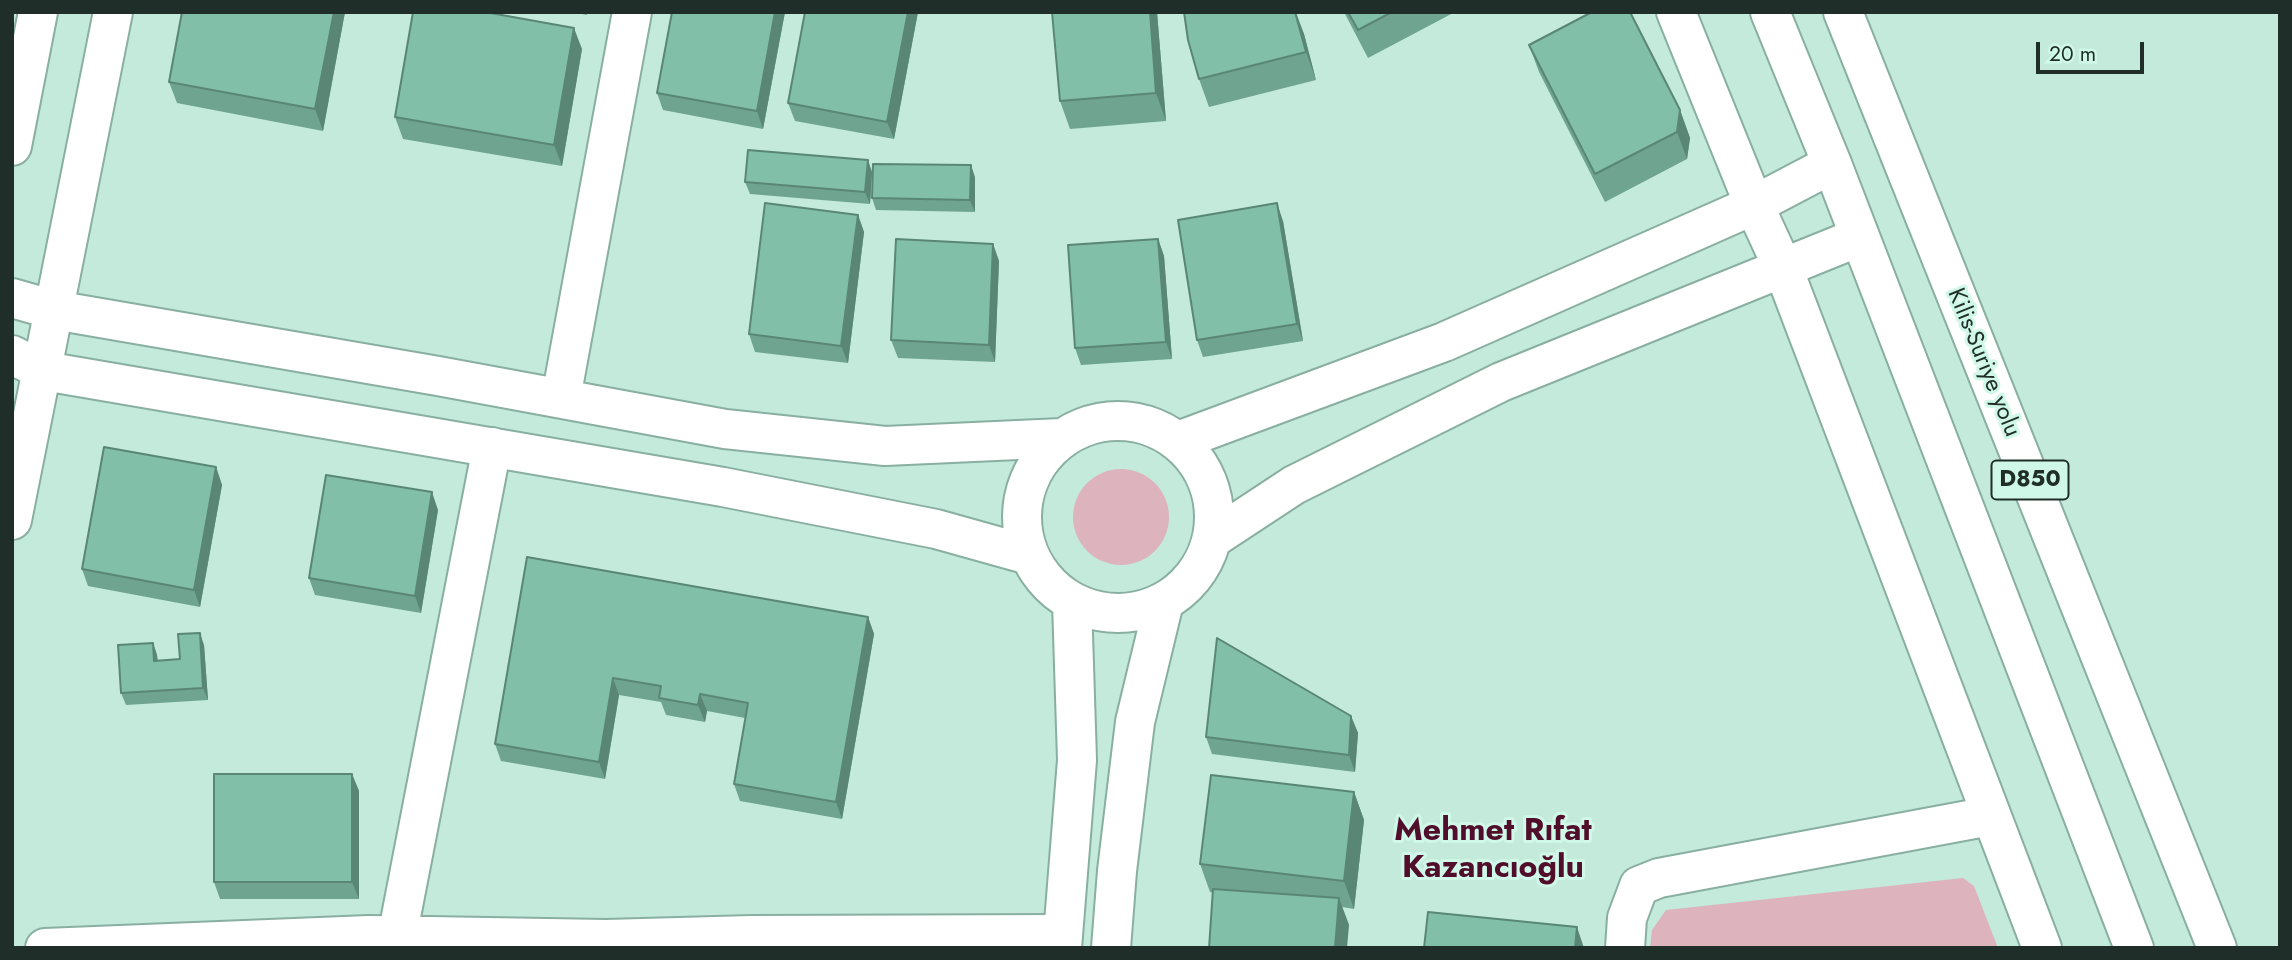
<!DOCTYPE html>
<meta charset="utf-8">
<style>
body{margin:0}
#map{position:relative;width:2292px;height:960px;overflow:hidden;background:#c3eadb;font-family:Jost,sans-serif}
canvas{display:block}
.frame{position:absolute;inset:0;border:14px solid #1f2e29;pointer-events:none}
.scale{position:absolute;left:2036px;top:42px;width:108px;height:32px;box-sizing:border-box;border:4px solid #1f2e29;border-top:0;padding-left:9px;font-size:21px;line-height:24px;white-space:nowrap;color:#1f2e29;-webkit-text-stroke:5px #d0f8e9;paint-order:stroke}
</style>
<div id="map">
<canvas width="2292" height="960"></canvas>
<div class="frame"></div>
<div class="scale">20 m</div>
</div>
<script>
const ctx = document.querySelector('canvas').getContext('2d');
ctx.lineJoin = 'round';
function fill(path, color) { ctx.fillStyle = color; ctx.fill(path, 'evenodd'); }
function stroke(path, color, width, dash) { ctx.strokeStyle = color; ctx.lineWidth = width; ctx.lineCap = dash ? 'butt' : 'round'; ctx.setLineDash(dash || []); ctx.stroke(path); }
function label(font, color, halo, rows, align = 'center') {
  ctx.font = font + ' Jost,sans-serif'; ctx.lineWidth = 6; ctx.setLineDash([]); ctx.textBaseline = 'middle'; ctx.strokeStyle = halo; ctx.fillStyle = color; for (const [text, x, y, turn = 0] of rows) {
    ctx.save(); ctx.translate(x, y); ctx.rotate((+turn || 0) * Math.PI / 180); ctx.textAlign = isNaN(turn) ? turn : align; if (halo) ctx.strokeText(text, 0, 0); ctx.fillText(text, 0, 0); ctx.restore();
  }
}
const green = new Path2D(`
 M1073 517a48 48 0 1 1 96 0a48 48 0 1 1-96 0Z
 M 1963,878 L 1974,886 L 1998,948 L 1650,948 L 1652,930 L 1666,910 Z`);
const street = new Path2D(`
 M 561,398 L 632,12
 M 397,937 L 492,447
 M 45,948 L 369,935 L 606,939 L 752,935 L 1063,934
 M 1625,948 L 1627,918 L 1639,886 L 1659,878 L 1990,816`);
const secondary = new Path2D(`
 M 1676,12 L 1754,205 L 1783,268 L 2042,948
 M 12,146 L 38,12
 M 12,298 L 54,310 L 438,376 L 725,429 L 885,446 L 1062,438
 M 12,355 L 44,371 L 723,487 L 936,529 L 1029,555
 M1022 517a96 96 0 1 1 192 0a96 96 0 1 1-192 0Z
 M 1178,441 L 1444,342 L 1754,205 L 1832,164
 M 12,520 L 113,12
 M 1212,539 L 1294,485 L 1501,382 L 1859,237
 M 1062,948 L 1077,760 L 1072,602
 M 1111,948 L 1117,871 L 1135,722 L 1164,602`);
const highway = new Path2D(`
 M 1770,12 L 1832,164 L 2134,948
 M 1843,12 L 2217,948`);
const wall = new Path2D(`
 M 345,12 L 323,131 L 177,103 L 169,82 Z
 M 571,12 L 587,12 L 587,15 Z
 M 785,12 L 763,129 L 663,110 L 657,93 Z
 M 918,12 L 894,139 L 795,121 L 788,103 Z
 M 1157,12 L 1166,121 L 1070,129 L 1060,101 Z
 M 1184,12 L 1296,12 L 1304,34 L 1316,80 L 1209,107 L 1199,79 Z
 M 1344,12 L 1455,12 L 1368,58 Z
 M 1529,45 L 1680,110 L 1690,138 L 1687,159 L 1605,202 L 1539,72 Z
 M 582,49 L 562,166 L 403,139 L 395,117 Z
 M 872,172 L 975,177 L 975,212 L 876,210 L 872,198 L 872,173 L 870,204 L 750,194 L 745,182 Z
 M 858,215 L 864,232 L 848,363 L 755,352 L 749,334 Z
 M 1283,221 L 1303,341 L 1203,357 L 1197,340 Z
 M 1158,239 L 1164,256 L 1172,359 L 1081,365 L 1075,348 Z
 M 993,244 L 999,261 L 995,362 L 898,358 L 891,340 Z
 M 216,467 L 222,485 L 200,607 L 88,586 L 82,569 Z
 M 438,510 L 421,613 L 315,595 L 309,578 Z
 M 527,557 L 868,617 L 874,634 L 842,819 L 740,801 L 734,784 L 745,718 L 707,711 L 705,722 L 666,715 L 661,702 L 619,695 L 605,779 L 501,761 L 495,744 Z
 M 153,643 L 157,655 L 158,661 L 180,659 L 204,645 L 208,700 L 126,705 L 121,693 Z
 M 1351,716 L 1358,733 L 1355,772 L 1212,754 L 1206,737 Z
 M 352,774 L 359,791 L 359,899 L 220,899 L 214,882 Z
 M 1354,792 L 1364,820 L 1354,909 L 1342,907 L 1349,925 L 1210,892 L 1200,864 Z`);
const shadedWall = new Path2D(`
 M 334,12 L 345,12 L 323,131 L 315,109 Z
 M 775,12 L 785,12 L 763,129 L 757,111 Z
 M 908,12 L 918,12 L 894,139 L 887,122 Z
 M 1150,12 L 1157,12 L 1166,121 L 1156,93 Z
 M 1295,12 L 1304,34 L 1316,80 L 1306,52 Z
 M 574,28 L 582,49 L 562,166 L 554,145 Z
 M 1680,110 L 1690,138 L 1687,159 L 1677,132 Z
 M 868,160 L 872,172 L 870,204 L 865,192 Z
 M 971,165 L 975,177 L 975,212 L 970,200 Z
 M 1277,203 L 1283,221 L 1303,341 L 1297,324 Z
 M 858,215 L 864,232 L 848,363 L 841,346 Z
 M 1158,239 L 1164,256 L 1172,359 L 1166,342 Z
 M 993,244 L 999,261 L 995,362 L 989,345 Z
 M 216,467 L 222,485 L 200,607 L 194,590 Z
 M 432,492 L 438,510 L 421,613 L 415,596 Z
 M 868,617 L 874,634 L 842,819 L 836,802 Z
 M 200,633 L 204,645 L 208,700 L 203,688 Z
 M 153,643 L 157,655 L 158,673 L 154,661 Z
 M 613,678 L 619,695 L 605,779 L 599,762 Z
 M 700,694 L 707,711 L 705,722 L 698,705 Z
 M 1351,716 L 1358,733 L 1355,772 L 1349,755 Z
 M 352,774 L 359,791 L 359,899 L 352,882 Z
 M 1354,792 L 1364,820 L 1354,909 L 1344,881 Z
 M 1339,898 L 1349,925 L 1347,948 L 1335,948 Z
 M 1577,927 L 1584,948 L 1575,948 Z`);
const building = new Path2D(`
 M 182,12 L 334,12 L 315,109 L 169,82 Z
 M 413,12 L 485,12 L 574,28 L 554,145 L 395,117 Z
 M 672,12 L 775,12 L 757,111 L 657,93 Z
 M 805,12 L 908,12 L 887,122 L 788,103 Z
 M 1052,12 L 1150,12 L 1156,93 L 1060,101 Z
 M 1184,12 L 1295,12 L 1306,52 L 1199,79 L 1188,40 Z
 M 1348,12 L 1392,12 L 1358,30 Z
 M 1592,12 L 1630,12 L 1680,110 L 1677,132 L 1595,174 L 1529,45 Z
 M 748,150 L 868,160 L 865,192 L 745,182 Z
 M 873,164 L 971,165 L 970,200 L 872,198 Z
 M 765,203 L 858,215 L 841,346 L 749,334 Z
 M 1277,203 L 1297,324 L 1197,340 L 1178,220 Z
 M 896,239 L 993,244 L 989,345 L 891,340 Z
 M 1158,239 L 1166,342 L 1075,348 L 1068,245 Z
 M 104,447 L 216,467 L 194,590 L 82,569 Z
 M 326,475 L 432,492 L 415,596 L 309,578 Z
 M 527,557 L 868,617 L 836,802 L 734,784 L 748,703 L 700,694 L 698,705 L 659,698 L 661,686 L 613,678 L 599,762 L 495,744 Z
 M 200,633 L 203,688 L 121,693 L 118,645 L 153,643 L 154,661 L 180,659 L 178,634 Z
 M 1217,638 L 1351,716 L 1349,755 L 1206,737 Z
 M 214,774 L 352,774 L 352,882 L 214,882 Z
 M 1211,775 L 1354,792 L 1344,881 L 1200,864 Z
 M 1213,889 L 1339,898 L 1335,948 L 1209,948 Z
 M 1428,912 L 1577,927 L 1575,948 L 1424,948 Z`);
const shields = [
 [2030,480,77]
];
const shieldNames = [
 ["D850",2030,480]
];
const streetNames = [
 ["Kilis-Suriye yolu",1983,363,68]
];
const districtNames = [
 ["Mehmet Rıfat",1493,832],
 ["Kazancıoğlu",1493,869]
];
fill(green, '#ddb3be');
stroke(street, '#89afa1', 42);
stroke(secondary, '#89afa1', 42);
stroke(highway, '#89afa1', 42);
stroke(street, '#fff', 38);
stroke(secondary, '#fff', 38);
stroke(highway, '#fff', 38);
fill(wall, '#6fa491');
fill(shadedWall, '#5a8676');
fill(building, '#81bfa9');
stroke(building, '#5a8676', 2);
for (const [x, y, w] of shields) { const box = new Path2D(); box.roundRect(x - w / 2, y - 19.5, w, 39, 5); ctx.fillStyle = '#d0f8e9'; ctx.fill(box); stroke(box, '#1f2e29', 2); }
label('bold 23px', '#1f2e29', null, shieldNames);
label('24px', '#1f2e29', '#d0f8e9', streetNames);
label('bold 32px', '#510e2a', '#d0f8e9', districtNames);
</script>
